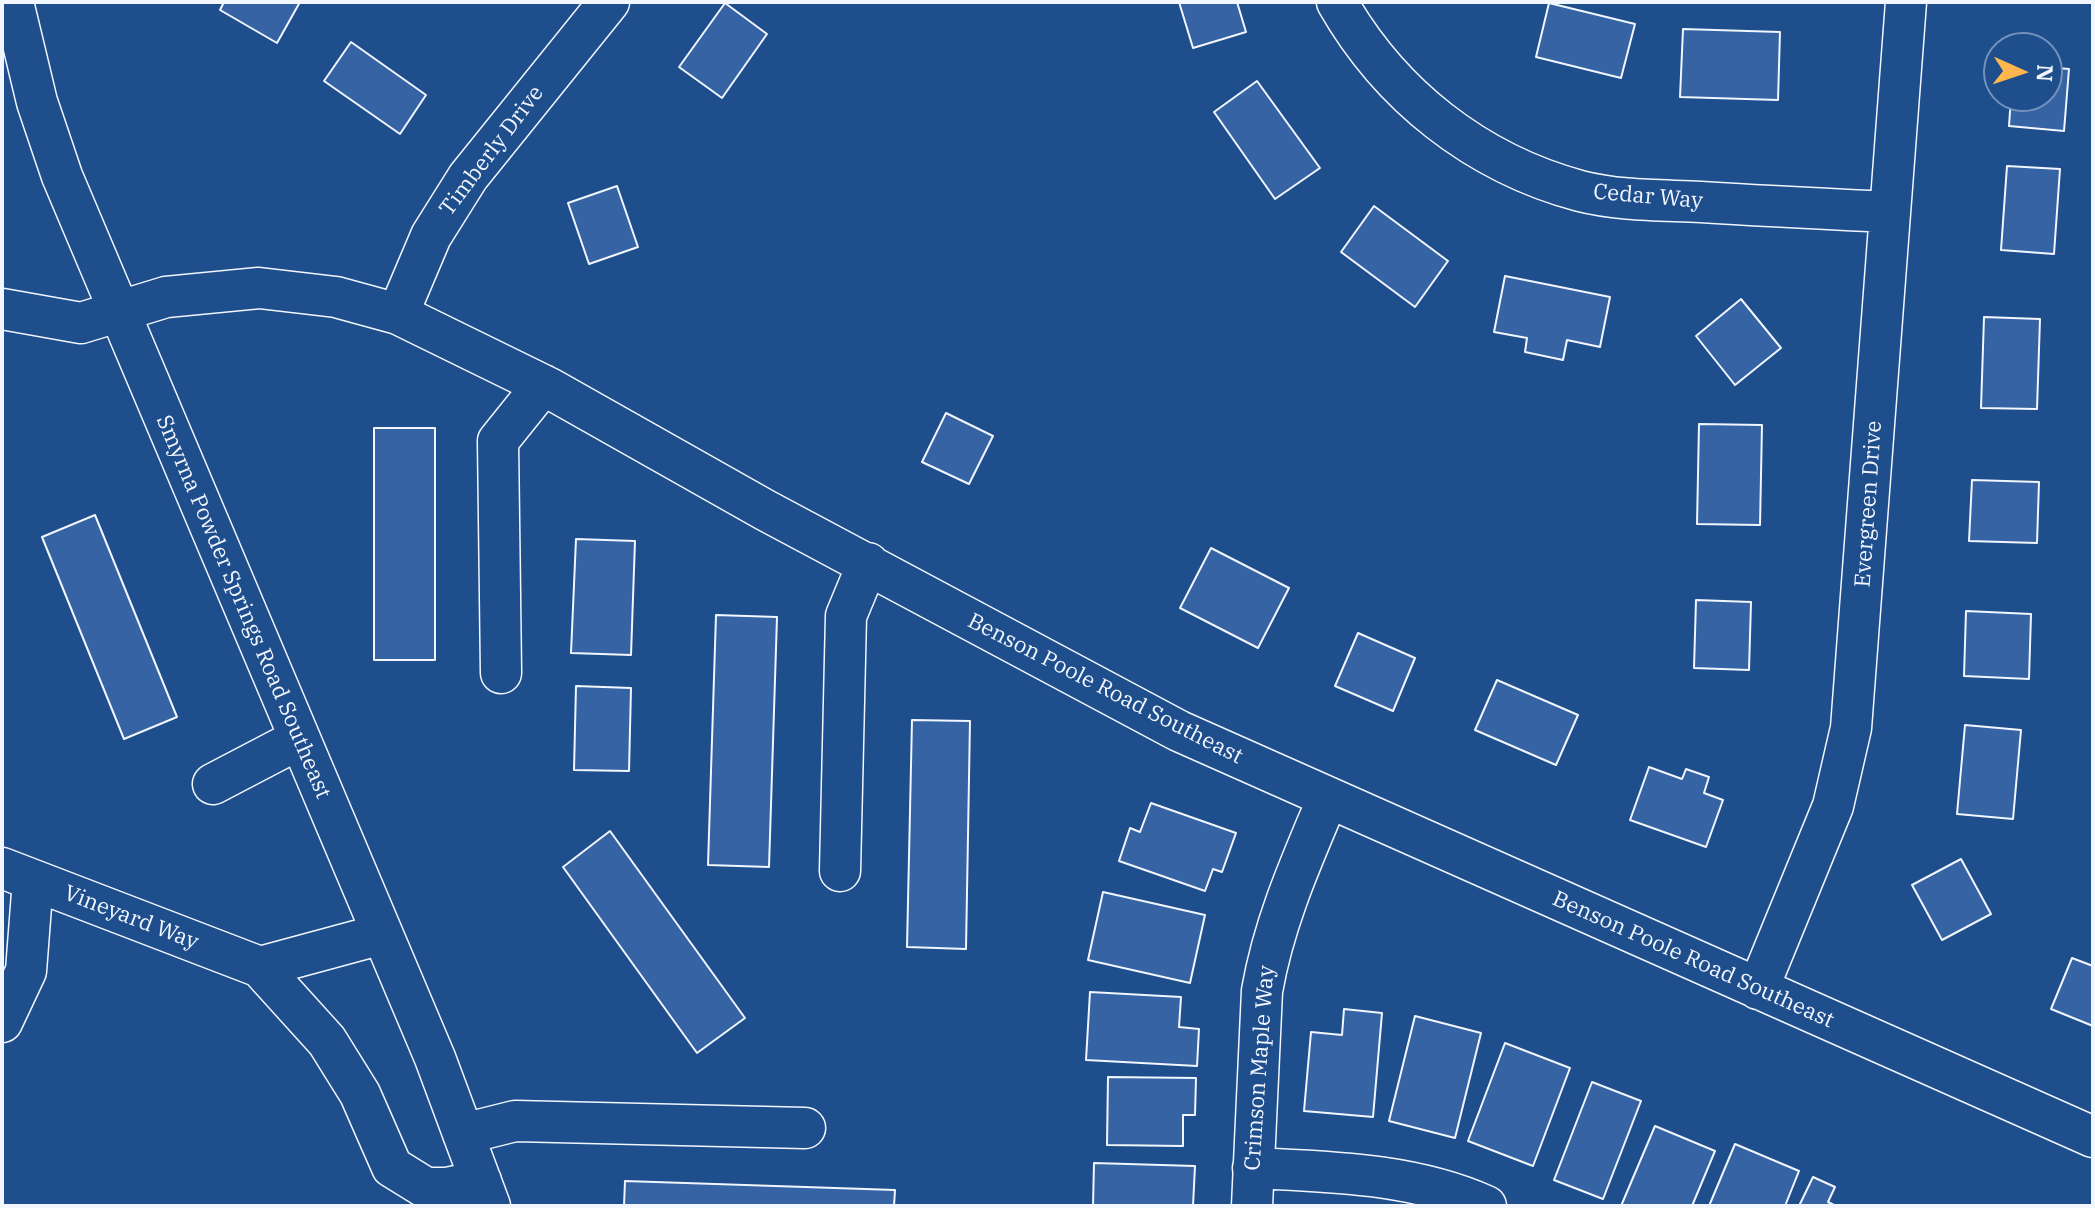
<!DOCTYPE html>
<style>
body{margin:0}
#map{position:relative;width:2095px;height:1208px;overflow:hidden;background:#1f4e8c;font-family:"IBM Plex Serif",serif}
canvas{display:block}
.frame{position:absolute;inset:0;border:4px solid #f2f6ff;pointer-events:none}
.north{position:absolute;left:1983px;top:32px;width:80px;height:80px;box-sizing:border-box;background:#1f4e8c;border:2px solid #7391ba;border-radius:50%;rotate:93deg;font-size:22px;font-weight:700;line-height:32px;text-align:center;color:#f2f6ff}
.north::after{content:'';display:block;margin:auto;width:28px;height:36px;background:#ffb74d;clip-path:polygon(50% 0,100% 100%,50% 72%,0 100%)}
</style>
<div id="map">
<canvas width="2095" height="1208"></canvas>
<div class="frame"></div>
<div class="north">N</div>
</div>
<script>
const ctx = document.querySelector('canvas').getContext('2d');
ctx.lineJoin = 'round';
function fill(path, color) { ctx.fillStyle = color; ctx.fill(path, 'evenodd'); }
function stroke(path, color, width, dash) { ctx.strokeStyle = color; ctx.lineWidth = width; ctx.lineCap = dash ? 'butt' : 'round'; ctx.setLineDash(dash || []); ctx.stroke(path); }
function label(font, color, halo, rows, align = 'center') {
  ctx.font = font + ' "IBM Plex Serif",serif'; ctx.lineWidth = 6; ctx.setLineDash([]); ctx.textBaseline = 'middle'; ctx.strokeStyle = halo; ctx.fillStyle = color; for (const [text, x, y, turn = 0] of rows) {
    ctx.save(); ctx.translate(x, y); ctx.rotate((+turn || 0) * Math.PI / 180); ctx.textAlign = isNaN(turn) ? turn : align; if (halo) ctx.strokeText(text, 0, 0); ctx.fillText(text, 0, 0); ctx.restore();
  }
}
const building = new Path2D(`
 M 224,2 L 300,2 L 277,43 L 220,10 Z
 M 1179,2 L 1237,2 L 1246,32 L 1193,48 Z
 M 725,3 L 767,34 L 722,98 L 679,67 Z
 M 1549,3 L 1635,24 L 1621,78 L 1536,57 Z
 M 1683,29 L 1780,32 L 1778,100 L 1680,97 Z
 M 351,42 L 426,95 L 400,134 L 324,81 Z
 M 2047,67 L 2069,69 L 2064,131 L 2009,126 L 2011,96 L 2047,96 Z
 M 1257,81 L 1320,168 L 1275,199 L 1214,112 Z
 M 2007,166 L 2060,169 L 2054,254 L 2001,250 Z
 M 617,186 L 638,247 L 589,264 L 568,203 Z
 M 1374,206 L 1448,261 L 1415,307 L 1341,252 Z
 M 1505,276 L 1610,297 L 1600,347 L 1567,340 L 1563,360 L 1525,352 L 1527,338 L 1494,332 Z
 M 1741,299 L 1781,348 L 1735,385 L 1696,336 Z
 M 1984,317 L 2040,319 L 2037,409 L 1981,408 Z
 M 946,413 L 993,436 L 969,484 L 922,462 Z
 M 1699,424 L 1762,425 L 1760,525 L 1697,524 Z
 M 374,428 L 435,428 L 435,660 L 374,660 Z
 M 1972,480 L 2039,482 L 2037,543 L 1969,541 Z
 M 95,515 L 177,717 L 124,739 L 42,537 Z
 M 576,539 L 635,541 L 631,655 L 571,653 Z
 M 1211,548 L 1289,588 L 1258,648 L 1180,608 Z
 M 1696,600 L 1751,602 L 1749,670 L 1694,668 Z
 M 1966,611 L 2031,614 L 2029,679 L 1964,676 Z
 M 716,615 L 777,617 L 769,867 L 708,865 Z
 M 1358,633 L 1415,658 L 1393,711 L 1335,686 Z
 M 1497,680 L 1578,715 L 1556,765 L 1475,730 Z
 M 576,686 L 631,688 L 629,771 L 574,770 Z
 M 912,720 L 970,721 L 966,949 L 907,947 Z
 M 1965,725 L 2021,730 L 2013,819 L 1957,814 Z
 M 1649,767 L 1682,779 L 1686,769 L 1709,777 L 1704,793 L 1723,800 L 1706,847 L 1630,820 Z
 M 1151,803 L 1236,833 L 1222,872 L 1213,869 L 1205,891 L 1119,861 L 1130,828 L 1140,832 Z
 M 610,831 L 745,1018 L 697,1053 L 563,867 Z
 M 1961,859 L 1991,914 L 1942,940 L 1912,885 Z
 M 1103,892 L 1205,915 L 1190,983 L 1088,960 Z
 M 2072,958 L 2093,966 L 2093,1026 L 2051,1009 Z
 M 1090,992 L 1181,997 L 1179,1027 L 1199,1029 L 1197,1066 L 1086,1060 Z
 M 1344,1009 L 1382,1013 L 1373,1117 L 1304,1111 L 1311,1032 L 1342,1035 Z
 M 1415,1016 L 1481,1033 L 1455,1138 L 1389,1121 Z
 M 1505,1043 L 1570,1068 L 1533,1166 L 1468,1141 Z
 M 1108,1077 L 1196,1078 L 1195,1115 L 1183,1115 L 1183,1146 L 1107,1145 Z
 M 1592,1082 L 1641,1101 L 1603,1199 L 1554,1180 Z
 M 1655,1126 L 1715,1151 L 1692,1206 L 1621,1206 Z
 M 1735,1144 L 1799,1171 L 1785,1206 L 1709,1206 Z
 M 1094,1163 L 1195,1166 L 1193,1206 L 1093,1206 Z
 M 1813,1177 L 1835,1187 L 1828,1202 L 1836,1206 L 1799,1206 Z
 M 625,1181 L 895,1190 L 894,1206 L 624,1206 Z`);
const minor = new Path2D(`
 M 13,2 L 37,102 L 62,176 L 435,1058 L 490,1206
 M 1337,2 C 1390,95 1476,163 1580,191 C 1619,201 1661,200 1701,202 C 1764,206 1827,209 1889,212
 M 2,309 L 81,323 L 166,297 L 259,288 L 336,297 L 398,314 L 549,388 L 765,510 L 1179,731 L 2093,1137
 M 398,314 L 431,236 L 468,177 L 609,2
 M 501,673 L 498,441 L 543,385
 M 213,784 L 299,739
 M 2,868 L 260,967 L 327,1041 L 360,1094 L 392,1167 L 426,1188 L 446,1188 L 481,1181
 M 840,871 L 846,616 L 868,563
 M 260,967 L 382,934
 M 1758,989 L 1833,806 L 1851,728 L 1906,2
 M 2,1022 L 26,971 L 33,880
 M 463,1134 L 515,1121 L 805,1128
 M 1253,1168 C 1331,1172 1413,1173 1486,1206
 M 1252,1206 L 1262,991 C 1274,922 1301,862 1328,798`);
const streetNames = [
 ["Timberly Drive",492,151,-53],
 ["Cedar Way",1648,197,5],
 ["Evergreen Drive",1869,504,-86],
 ["Smyrna Powder Springs Road Southeast",243,607,67],
 ["Benson Poole Road Southeast",1105,689,27],
 ["Vineyard Way",131,918,21],
 ["Benson Poole Road Southeast",1693,960,24],
 ["Crimson Maple Way",1260,1068,-86]
];
fill(building, '#3563a3');
stroke(building, '#f2f6ff', 2);
stroke(minor, '#f2f6ff', 43);
stroke(minor, '#1f4e8c', 40);
label('22px', '#f2f6ff', '#1f4e8c', streetNames);
</script>
